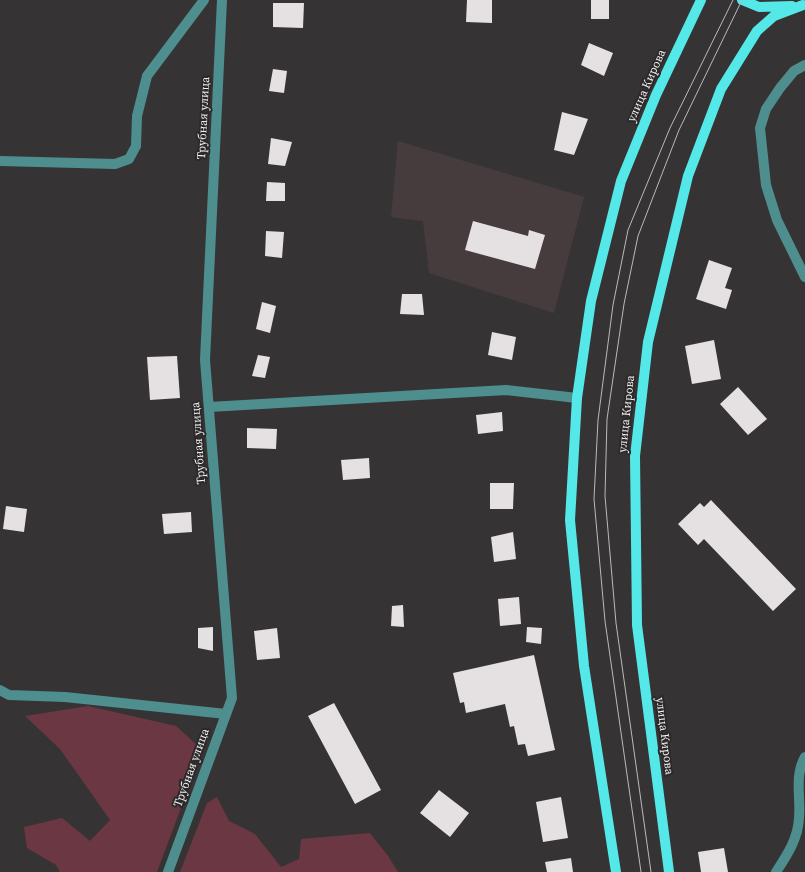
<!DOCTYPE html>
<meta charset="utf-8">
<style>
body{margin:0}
canvas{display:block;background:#363334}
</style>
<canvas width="805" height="872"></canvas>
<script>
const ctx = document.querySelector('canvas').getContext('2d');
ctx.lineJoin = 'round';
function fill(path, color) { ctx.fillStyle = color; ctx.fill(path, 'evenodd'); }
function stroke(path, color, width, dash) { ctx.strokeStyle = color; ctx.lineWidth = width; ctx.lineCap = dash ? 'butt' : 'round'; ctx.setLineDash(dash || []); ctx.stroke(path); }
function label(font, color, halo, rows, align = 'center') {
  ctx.font = font + ' "Source Serif 4",serif'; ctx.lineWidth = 4; ctx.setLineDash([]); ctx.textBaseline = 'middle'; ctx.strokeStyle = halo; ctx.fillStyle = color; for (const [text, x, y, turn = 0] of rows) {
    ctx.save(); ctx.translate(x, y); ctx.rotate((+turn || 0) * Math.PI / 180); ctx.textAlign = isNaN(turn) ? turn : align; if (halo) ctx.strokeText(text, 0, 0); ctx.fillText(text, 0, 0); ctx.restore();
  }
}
const built = new Path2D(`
 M 398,141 L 584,197 L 554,313 L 429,273 L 423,221 L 391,217 Z`);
const green = new Path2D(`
 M 88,706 L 176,726 L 197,745 L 184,800 L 157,872 L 60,872 L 56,865 L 27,848 L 24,827 L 62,818 L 90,841 L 110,820 L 60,749 L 25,716 Z
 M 217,797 L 229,821 L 255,834 L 281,867 L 299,859 L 301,839 L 370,833 L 388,856 L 398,872 L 180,872 L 207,803 Z`);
const building = new Path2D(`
 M 467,0 L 492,0 L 492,23 L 466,22 Z
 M 591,0 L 609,0 L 609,19 L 591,19 Z
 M 273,3 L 304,3 L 303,28 L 273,27 Z
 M 589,43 L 613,53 L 604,76 L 581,65 Z
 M 273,69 L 287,71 L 284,93 L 269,91 Z
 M 562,112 L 588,119 L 574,155 L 554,150 Z
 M 271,138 L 292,142 L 285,166 L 268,164 Z
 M 267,182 L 285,183 L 285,201 L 266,201 Z
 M 473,221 L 528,236 L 529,230 L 545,235 L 535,269 L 465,250 Z
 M 266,231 L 284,232 L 282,258 L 265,256 Z
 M 709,260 L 732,268 L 725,288 L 732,290 L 726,309 L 696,299 Z
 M 402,294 L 422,294 L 424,315 L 400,314 Z
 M 262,302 L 276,306 L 270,333 L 256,329 Z
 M 492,332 L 516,337 L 512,360 L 488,355 Z
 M 714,340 L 721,379 L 692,384 L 685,346 Z
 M 258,355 L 270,357 L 265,378 L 252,376 Z
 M 177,356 L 180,398 L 150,400 L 147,357 Z
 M 738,387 L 767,419 L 748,435 L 720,404 Z
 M 502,412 L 503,431 L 478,434 L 476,415 Z
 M 247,428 L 277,429 L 276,449 L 247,448 Z
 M 369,458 L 370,478 L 343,480 L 341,460 Z
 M 490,483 L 514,483 L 513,509 L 490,509 Z
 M 711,500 L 796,589 L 773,611 L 704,539 L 698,545 L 678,524 L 700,503 L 704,507 Z
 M 6,506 L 27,509 L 24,532 L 3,529 Z
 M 191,512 L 192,532 L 164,534 L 162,514 Z
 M 513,532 L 516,559 L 494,562 L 491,537 Z
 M 519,597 L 521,624 L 500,626 L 498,599 Z
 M 403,605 L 404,627 L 391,626 L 392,606 Z
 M 213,627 L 213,651 L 198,648 L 198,628 Z
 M 527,627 L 542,628 L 541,644 L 526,642 Z
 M 277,628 L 280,658 L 257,660 L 254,631 Z
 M 534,655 L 555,750 L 528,756 L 525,744 L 518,745 L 514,726 L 510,727 L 505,704 L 466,713 L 464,702 L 460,703 L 453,673 Z
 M 334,703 L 381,790 L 355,804 L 308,716 Z
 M 439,790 L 469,813 L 450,837 L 420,813 Z
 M 561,797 L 568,838 L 543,842 L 536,802 Z
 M 724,848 L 728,872 L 701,872 L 698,852 Z
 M 571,858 L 573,872 L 547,872 L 545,862 Z`);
const minor = new Path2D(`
 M 805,65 L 794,71 L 780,88 L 766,109 L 760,128 L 766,185 L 777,220 L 805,277
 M 0,161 L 115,164 L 129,159 L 136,146 L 137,116 L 147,76 L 204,0
 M 209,407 L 506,390 L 577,398
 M 0,690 L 9,695 L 65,697 L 226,714
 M 168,872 L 232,698 L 205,360 L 222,0
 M 776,872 C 787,855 798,839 799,818 C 801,798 794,776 805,757`);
const major = new Path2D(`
 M 742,0 L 759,7 L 792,6
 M 616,872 L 584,666 L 570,520 L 577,398 L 591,301 L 621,181 L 656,95 L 701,0
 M 669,872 L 637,625 L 635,456 L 648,342 L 688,176 L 721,89 L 757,31 L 774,16 L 803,5`);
const tram = new Path2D(`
 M 641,872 L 605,621 L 594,499 L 598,420 L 613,305 L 628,230 L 670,128 L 733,0
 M 651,872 L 616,623 L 605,496 L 607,419 L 624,304 L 638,236 L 679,130 L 742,0`);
const streetNames = [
 ["улица Кирова",647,86,-66],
 ["Трубная улица",204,118,-87],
 ["улица Кирова",627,414,-84],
 ["Трубная улица",199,443,-94],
 ["улица Кирова",664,736,83],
 ["Трубная улица",192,768,-70]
];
fill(built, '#463c3e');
fill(green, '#6a3742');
fill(building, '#e5e1e2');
stroke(minor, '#4f8e8e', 10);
stroke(major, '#54e8e8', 10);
stroke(tram, '#bbb9b9', 1);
label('12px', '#f1efef', '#2c292a', streetNames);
</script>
